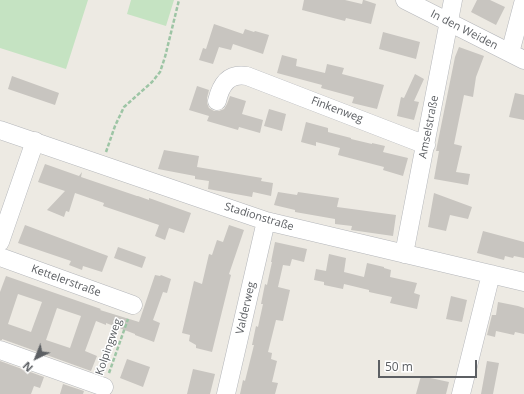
<!DOCTYPE html>
<meta charset="utf-8">
<style>
body{margin:0}
#map{position:relative;width:524px;height:394px;overflow:hidden;background:#edeae3;font-family:"Open Sans",sans-serif}
canvas{display:block}
.north{position:absolute;left:16px;top:338px;width:40px;height:40px;-webkit-text-stroke:3px #fff;paint-order:stroke;rotate:223deg;font-size:11px;font-weight:700;line-height:16px;text-align:center;color:#5c5f63}
.north::after{content:'';display:block;margin:auto;width:14px;height:18px;background:#5c5f63;clip-path:polygon(50% 0,100% 100%,50% 72%,0 100%)}
.scale{position:absolute;left:378px;top:360px;width:99px;height:18px;box-sizing:border-box;border:2px solid #5c5f63;border-top:0;padding-left:5px;font-size:12px;line-height:14px;white-space:nowrap;color:#5c5f63;-webkit-text-stroke:3px #fff;paint-order:stroke}
</style>
<div id="map">
<canvas width="524" height="394"></canvas>
<div class="north">N</div>
<div class="scale">50 m</div>
</div>
<script>
const ctx = document.querySelector('canvas').getContext('2d');
ctx.lineJoin = 'round';
function fill(path, color) { ctx.fillStyle = color; ctx.fill(path, 'evenodd'); }
function stroke(path, color, width, dash) { ctx.strokeStyle = color; ctx.lineWidth = width; ctx.lineCap = dash ? 'butt' : 'round'; ctx.setLineDash(dash || []); ctx.stroke(path); }
function label(font, color, halo, rows, align = 'center') {
  ctx.font = font + ' "Open Sans",sans-serif'; ctx.lineWidth = 3; ctx.setLineDash([]); ctx.textBaseline = 'middle'; ctx.strokeStyle = halo; ctx.fillStyle = color; for (const [text, x, y, turn = 0] of rows) {
    ctx.save(); ctx.translate(x, y); ctx.rotate((+turn || 0) * Math.PI / 180); ctx.textAlign = isNaN(turn) ? turn : align; if (halo) ctx.strokeText(text, 0, 0); ctx.fillText(text, 0, 0); ctx.restore();
  }
}
const green = new Path2D(`
 M 0,0 L 88,0 L 66,69 L 0,48 Z
 M 131,0 L 174,0 L 166,26 L 127,14 Z`);
const building = new Path2D(`
 M 304,0 L 345,0 L 362,4 L 363,0 L 364,0 L 376,4 L 371,24 L 346,18 L 345,21 L 302,10 Z
 M 477,0 L 490,0 L 505,7 L 496,25 L 471,12 Z
 M 214,24 L 243,34 L 245,29 L 254,32 L 255,31 L 269,35 L 263,54 L 233,44 L 231,50 L 219,47 L 213,64 L 199,60 L 203,48 L 206,49 Z
 M 383,32 L 420,42 L 416,59 L 379,49 Z
 M 459,47 L 484,56 L 476,77 L 473,97 L 464,95 L 454,144 L 462,146 L 456,172 L 470,174 L 468,185 L 434,179 L 439,151 L 436,151 L 455,57 Z
 M 282,55 L 297,59 L 296,66 L 325,73 L 327,64 L 344,68 L 342,74 L 384,85 L 377,109 L 352,103 L 354,97 L 321,88 L 322,85 L 277,73 Z
 M 415,74 L 424,79 L 414,101 L 419,102 L 414,120 L 397,116 L 401,97 L 404,98 Z
 M 12,76 L 59,93 L 55,105 L 8,89 Z
 M 197,86 L 209,90 L 207,98 L 207,103 L 209,108 L 214,111 L 219,111 L 224,109 L 227,104 L 230,96 L 246,101 L 242,114 L 263,120 L 260,133 L 239,127 L 238,130 L 207,121 L 209,116 L 189,110 Z
 M 515,93 L 524,95 L 524,120 L 509,117 Z
 M 269,109 L 286,114 L 282,131 L 264,126 Z
 M 306,122 L 328,128 L 328,132 L 351,138 L 351,139 L 372,144 L 372,143 L 385,146 L 383,152 L 408,158 L 403,176 L 383,170 L 384,167 L 338,155 L 340,148 L 316,142 L 316,146 L 301,142 Z
 M 164,150 L 199,156 L 197,167 L 262,178 L 261,181 L 273,183 L 271,196 L 253,192 L 252,197 L 208,189 L 209,181 L 195,179 L 195,176 L 158,169 Z
 M 45,164 L 79,176 L 82,172 L 81,177 L 137,196 L 138,196 L 149,200 L 149,198 L 191,213 L 184,233 L 169,228 L 165,240 L 155,236 L 159,225 L 103,206 L 104,203 L 75,193 L 69,212 L 66,211 L 64,217 L 47,210 L 65,191 L 38,182 Z
 M 278,192 L 297,195 L 298,192 L 339,198 L 337,207 L 396,215 L 393,236 L 351,230 L 352,226 L 335,224 L 335,219 L 295,212 L 295,210 L 274,205 Z
 M 434,193 L 472,207 L 468,219 L 450,215 L 446,231 L 428,227 Z
 M 25,225 L 108,256 L 102,272 L 83,266 L 82,270 L 69,265 L 71,261 L 18,243 Z
 M 229,225 L 244,230 L 229,274 L 231,275 L 212,352 L 196,348 L 196,345 L 189,341 L 190,335 L 182,333 L 194,281 L 202,284 L 209,254 L 212,255 L 217,240 L 223,242 Z
 M 483,231 L 524,242 L 524,258 L 514,256 L 513,258 L 505,256 L 504,260 L 477,253 Z
 M 275,242 L 307,249 L 304,262 L 292,259 L 290,266 L 283,265 L 278,287 L 290,290 L 283,321 L 276,320 L 268,352 L 272,353 L 271,359 L 277,361 L 272,382 L 278,383 L 275,394 L 240,394 L 243,380 L 245,381 L 254,345 L 252,345 L 256,326 L 258,327 L 263,304 L 261,304 L 265,284 L 267,285 L 272,262 L 271,262 Z
 M 118,247 L 146,257 L 142,268 L 114,258 Z
 M 329,254 L 346,258 L 344,272 L 364,277 L 367,263 L 384,267 L 384,268 L 391,270 L 390,277 L 417,283 L 414,293 L 420,295 L 417,309 L 390,303 L 392,297 L 369,292 L 369,290 L 344,284 L 343,289 L 324,285 L 324,282 L 314,280 L 316,269 L 326,271 Z
 M 155,275 L 160,276 L 161,275 L 171,279 L 167,293 L 163,292 L 153,320 L 160,323 L 154,342 L 135,335 L 135,334 L 106,323 L 106,325 L 96,321 L 85,351 L 97,356 L 91,371 L 2,339 L 2,340 L 0,340 L 0,292 L 6,276 L 101,309 L 100,310 L 139,322 ZM 18,294 L 42,302 L 31,332 L 8,324 ZM 57,308 L 81,316 L 70,348 L 46,340 Z
 M 451,296 L 467,300 L 462,322 L 446,319 Z
 M 498,302 L 518,306 L 524,308 L 524,334 L 515,332 L 514,335 L 496,331 L 495,337 L 487,335 L 492,315 L 496,315 Z
 M 127,359 L 150,367 L 143,387 L 120,378 Z
 M 0,361 L 44,377 L 40,388 L 34,386 L 31,394 L 0,394 Z
 M 487,361 L 499,363 L 493,394 L 481,394 Z
 M 193,369 L 215,374 L 210,394 L 187,394 Z
 M 421,376 L 449,382 L 446,394 L 416,394 Z
 M 63,384 L 84,391 L 83,394 L 60,394 Z`);
const path = new Path2D(`
 M 106,152 L 115,126 L 124,107 L 152,82 L 160,72 L 165,57 L 179,0
 M 109,373 L 128,319`);
const minor = new Path2D(`
 M 405,0 L 524,60
 M 510,53 L 524,0
 M 217,101 C 221,84 229,73 247,76 L 426,145
 M 0,130 L 266,221 L 524,282
 M 0,242 L 35,141
 M 404,254 L 453,0
 M 0,257 L 133,305
 M 0,350 L 104,387
 M 226,394 L 266,221
 M 461,394 L 491,274`);
const streetNames = [
 ["In den Weiden",464,30,27],
 ["Finkenweg",337,110,21],
 ["Amselstraße",429,127,-79],
 ["Stadionstraße",259,217,17],
 ["Kettelerstraße",66,281,20],
 ["Valderweg",246,308,-77],
 ["Kolpingweg",109,347,-71]
];
fill(green, '#c5e3c2');
fill(building, '#c8c5c0');
stroke(minor, '#b4b6ba', 19);
stroke(path, '#9dc5a5', 2.5, [4, 2]);
stroke(minor, '#fff', 18);
label('11px', '#5c5f63', '#fff', streetNames);
</script>
